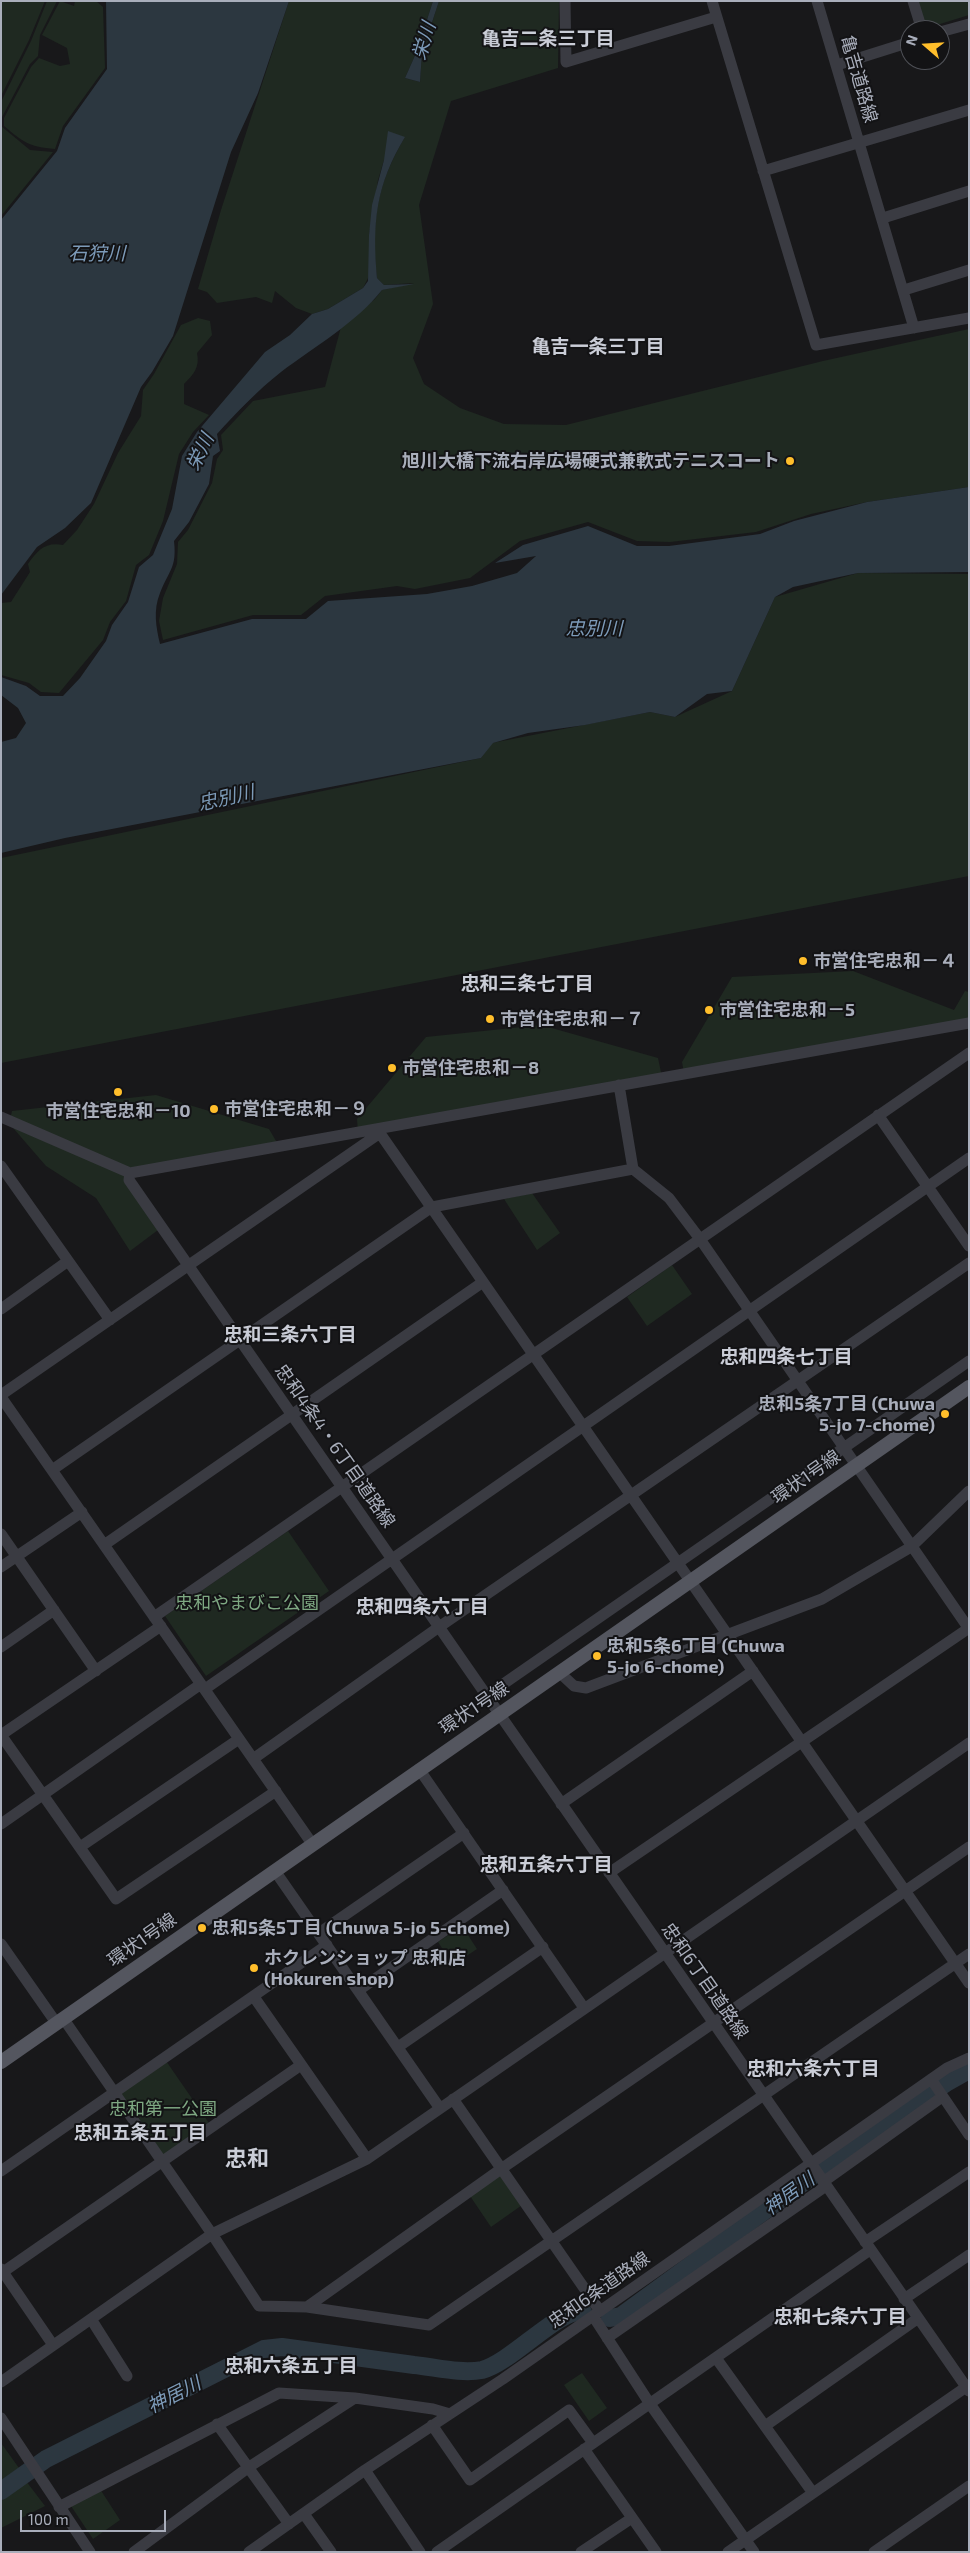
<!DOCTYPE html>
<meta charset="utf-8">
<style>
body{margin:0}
#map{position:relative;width:970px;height:2553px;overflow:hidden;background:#18181a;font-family:"Exo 2",sans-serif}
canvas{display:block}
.frame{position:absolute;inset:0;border:2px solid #a9aebb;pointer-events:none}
.north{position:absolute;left:900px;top:20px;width:50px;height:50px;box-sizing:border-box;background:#131315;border:1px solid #4f5157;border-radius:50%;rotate:289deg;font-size:14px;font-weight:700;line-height:20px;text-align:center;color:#a9aebb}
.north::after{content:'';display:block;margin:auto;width:18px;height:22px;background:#ffbe2b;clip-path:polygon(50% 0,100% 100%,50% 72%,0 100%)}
.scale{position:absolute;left:20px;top:2510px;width:146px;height:22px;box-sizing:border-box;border:2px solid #a9aebb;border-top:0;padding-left:6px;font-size:15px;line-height:18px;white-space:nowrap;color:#a9aebb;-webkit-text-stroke:4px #131315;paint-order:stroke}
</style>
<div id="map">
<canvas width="970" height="2553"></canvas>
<div class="frame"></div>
<div class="north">N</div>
<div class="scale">100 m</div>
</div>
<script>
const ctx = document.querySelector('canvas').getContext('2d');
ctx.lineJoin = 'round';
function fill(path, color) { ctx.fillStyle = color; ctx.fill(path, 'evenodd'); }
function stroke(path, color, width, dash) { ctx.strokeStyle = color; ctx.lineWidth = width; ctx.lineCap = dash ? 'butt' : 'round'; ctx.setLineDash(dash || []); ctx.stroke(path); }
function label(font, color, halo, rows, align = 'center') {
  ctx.font = font + ' "Exo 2","Noto Sans JP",sans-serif'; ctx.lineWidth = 4; ctx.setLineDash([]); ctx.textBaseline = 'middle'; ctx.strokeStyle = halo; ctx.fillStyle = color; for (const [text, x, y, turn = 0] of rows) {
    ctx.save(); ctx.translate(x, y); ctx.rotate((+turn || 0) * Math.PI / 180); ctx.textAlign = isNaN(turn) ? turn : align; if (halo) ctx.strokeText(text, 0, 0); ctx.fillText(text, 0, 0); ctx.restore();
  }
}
const green = new Path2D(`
 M 1,1 L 45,1 L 29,40 L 1,96 Z
 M 47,1 L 57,1 L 40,35 L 38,56 L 30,64 L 1,119 L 1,102 L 31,41 Z
 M 60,1 L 74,6 L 75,1 L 96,1 L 103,7 L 105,68 L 63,126 L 55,149 C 29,147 23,142 4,126 L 4,118 L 31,67 L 39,58 L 60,66 L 70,64 L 67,48 L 42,35 Z
 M 289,1 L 433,1 L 417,51 L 405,78 L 420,82 L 422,53 L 439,1 L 559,1 L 558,68 L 451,101 L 419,205 L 433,304 L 413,358 L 424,384 L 460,408 L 504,424 L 566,425 L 823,361 L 969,329 L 969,487 L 867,502 L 811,514 L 756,532 L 670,542 L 637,541 L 588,522 L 520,541 L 470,578 L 415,589 L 397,586 L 325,596 L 301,615 L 253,615 L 163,640 L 159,621 L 163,598 L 177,564 L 178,542 L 188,530 L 212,483 L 217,459 L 223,450 L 221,435 L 253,401 L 325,387 L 341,327 L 375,299 L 382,290 L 414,283 L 384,285 L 377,278 C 371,224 376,185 405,137 L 384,160 L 378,180 L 369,235 L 370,274 L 363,288 L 328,309 L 312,314 L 296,308 L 275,291 L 272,303 L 256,297 L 217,303 L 207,292 L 198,289 L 221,210 Z
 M 916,1 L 969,1 L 969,15 L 924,29 Z
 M 1,126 L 30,150 L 53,152 L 1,216 Z
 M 198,318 L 210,321 L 212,335 L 197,353 C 200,367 194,374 184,384 L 184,404 L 209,415 L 193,432 L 179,454 L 163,521 L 149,555 L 136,565 L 126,601 L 110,622 L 103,640 L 59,693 L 41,692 L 29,683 L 1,675 L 1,603 L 11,602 L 30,572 L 28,564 C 38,550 45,542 63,545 L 77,530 L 94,504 L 118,453 L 141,416 L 143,390 L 154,374 L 181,325 Z
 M 858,573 L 969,574 L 969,876 L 1,1063 L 1,858 L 481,758 L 492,743 L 650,712 L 675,717 L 732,691 L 775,597 Z
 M 853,971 L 954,1010 L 965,991 L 969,992 L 969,1023 L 684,1073 L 682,1062 L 732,977 Z
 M 541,1025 L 658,1058 L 662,1077 L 358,1133 L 357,1119 L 426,1037 Z
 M 156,1095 L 269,1129 L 279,1146 L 130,1173 L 162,1227 L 130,1251 L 96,1198 L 46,1166 L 14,1129 L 10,1120 L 12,1111 Z
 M 532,1193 L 560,1233 L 537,1250 L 504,1199 Z
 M 672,1265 L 692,1294 L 647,1326 L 627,1297 Z
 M 288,1531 L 329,1591 L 206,1676 L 165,1616 Z
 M 462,1926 L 477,1949 L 453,1965 L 438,1942 Z
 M 164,2058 L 211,2126 L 162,2160 L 116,2092 Z
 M 501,2169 L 525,2203 L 491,2227 L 468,2193 Z
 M 582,2373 L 607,2408 L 589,2421 L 564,2385 Z
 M 1,2443 L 19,2468 L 1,2481 Z
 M 26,2481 L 45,2506 L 1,2528 L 1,2500 Z
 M 100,2489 L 120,2520 L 93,2539 L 71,2506 Z`);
const water = new Path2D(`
 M 106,1 L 289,1 L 258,93 L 231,152 L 173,336 L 152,372 L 141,387 L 91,503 L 65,528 L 37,547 L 1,595 L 1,220 L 57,151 L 65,128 L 107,69 Z
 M 433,1 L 439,1 L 422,53 L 420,82 L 405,78 L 417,51 Z
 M 388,131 L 405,137 C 376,185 372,222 377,278 L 384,285 L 414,284 L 382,290 C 356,323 314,347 281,372 C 257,391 237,412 217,434 L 220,451 L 213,456 L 209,484 L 189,522 L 174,541 C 177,568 169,570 160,593 C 153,610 156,627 160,644 L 252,619 L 306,619 L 328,601 L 427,594 L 472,586 L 517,573 L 536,556 L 495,563 L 523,545 L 588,526 L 637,546 L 669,546 L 760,534 L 794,521 L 867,502 L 969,487 L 969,572 L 858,573 L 793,587 L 775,597 L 732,691 L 707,694 L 675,717 L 650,712 L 585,725 L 528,733 L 493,743 L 481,758 L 65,838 L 1,853 L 1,742 L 16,738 L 26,723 L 18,708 L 1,695 L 1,677 L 26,686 L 40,696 L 63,696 L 80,678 L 106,641 L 112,625 L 128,602 L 139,567 L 153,555 L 172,509 L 182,456 L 197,432 L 265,352 L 290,335 L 312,314 L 328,309 L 363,288 L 368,281 L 369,235 L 372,205 L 384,160 Z`);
const river = new Path2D(`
 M 610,2318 L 621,2316 L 860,2141 L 946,2083 L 969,2070
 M 1,2491 L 46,2459 L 264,2349 L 282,2347 C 326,2353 370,2359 414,2365 C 435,2367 461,2374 482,2370 C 511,2363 560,2307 583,2312`);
const minor = new Path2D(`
 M 565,1 L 566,62 L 716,17
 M 712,1 L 816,345 L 969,318
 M 817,1 L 914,328
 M 913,1 L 922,30
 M 940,32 L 969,24
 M 837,65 L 910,42
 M 763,171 L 969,110
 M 883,218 L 969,191
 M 904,290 L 969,270
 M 619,1085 L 633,1169 L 669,1198 L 700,1239 L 969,1629
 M 878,1115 L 969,1246
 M 1,1117 L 130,1173 L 969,1023
 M 377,1129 L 969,1983
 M 1,1166 L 110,1320
 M 130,1173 L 129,1180 L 969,2391
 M 1,1309 L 68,1261
 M 1,1395 L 380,1133
 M 1,1397 L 313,1845
 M 52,1470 L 432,1207 L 633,1169
 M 1,1534 L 96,1671
 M 104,1545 L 483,1282
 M 1,1567 L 82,1512
 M 154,1617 L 969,1053
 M 161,1626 L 1,1735 L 116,1899 L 276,1791
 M 1,1647 L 54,1610
 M 560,1673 L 574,1686 L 586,1688 L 822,1599 L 911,1547 L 969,1491
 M 205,1689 L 969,1158
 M 486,1696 L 969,1361
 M 253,1759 L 439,1627 L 969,1263
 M 419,1769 L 584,2008
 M 561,1804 L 753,1671
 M 1,1824 L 201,1684
 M 80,1847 L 239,1739
 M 275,1871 L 439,2107
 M 609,1873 L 969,1628
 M 319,1933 L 464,1833
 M 1,1944 L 57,2024
 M 359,1990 L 503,1890
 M 254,1997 L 367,2159
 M 63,2018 L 212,2234 L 259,2306 L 307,2307 L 429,2325 L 969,1954
 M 398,2047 L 543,1947
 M 931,2079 L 969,2135
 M 453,2099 L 600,2311
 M 1,2171 L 327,1945
 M 823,2182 L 942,2097
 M 865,2242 L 969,2172
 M 1,2269 L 53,2345
 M 3,2272 L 301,2065
 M 904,2299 L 969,2255
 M 307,2307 L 501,2169 L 969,1847
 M 593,2316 L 650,2404 L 754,2552
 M 91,2319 L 127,2376
 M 607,2338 L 826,2186
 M 716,2358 L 813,2493
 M 1,2382 L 212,2234 L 367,2159 L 969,1743
 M 1,2418 L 90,2552
 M 217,2424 L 289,2524
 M 432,2425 L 470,2480 L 569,2410 L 593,2443
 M 765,2426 L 917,2319
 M 584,2449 L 656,2552
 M 365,2470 L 420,2552
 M 59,2507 L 279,2393 L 355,2398 L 433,2409 L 450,2414
 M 304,2514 L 331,2552
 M 134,2552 L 249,2467 L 355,2398
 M 249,2552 L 365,2470 L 503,2379 L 947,2068 L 969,2058
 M 437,2552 L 870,2250
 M 581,2552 L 632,2518
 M 728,2552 L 969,2385
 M 874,2552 L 969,2486`);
const major = new Path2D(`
 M 1,2062 L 969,1387`);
const markers = [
 [790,461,5,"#ffbe2b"],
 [803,961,5,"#ffbe2b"],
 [709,1010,5,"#ffbe2b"],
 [490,1019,5,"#ffbe2b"],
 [392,1068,5,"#ffbe2b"],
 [118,1092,5,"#ffbe2b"],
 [214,1109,5,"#ffbe2b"],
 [945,1414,5,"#ffbe2b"],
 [597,1656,5,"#ffbe2b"],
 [202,1928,5,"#ffbe2b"],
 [254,1968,5,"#ffbe2b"]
];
const streetNames = [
 ["亀吉道路線",859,79,74],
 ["忠和4条4・6丁目道路線",335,1446,55],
 ["環状1号線",806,1477,-35],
 ["環状1号線",474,1708,-34],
 ["環状1号線",142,1940,-35],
 ["忠和6丁目道路線",705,1981,55],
 ["忠和6条道路線",599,2290,-35]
];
const poiNames = [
 ["旭川大橋下流右岸広場硬式兼軟式テニスコート",780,461,"right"],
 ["市営住宅忠和－４",813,961],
 ["市営住宅忠和－5",719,1010],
 ["市営住宅忠和－７",500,1019],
 ["市営住宅忠和－8",402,1068],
 ["市営住宅忠和－９",224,1109],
 ["市営住宅忠和－10",118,1111,"center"],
 ["忠和5条7丁目 (Chuwa",935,1404,"right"],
 ["5-jo 7-chome)",935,1425,"right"],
 ["忠和5条6丁目 (Chuwa",607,1646],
 ["5-jo 6-chome)",607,1667],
 ["忠和5条5丁目 (Chuwa 5-jo 5-chome)",212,1928],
 ["ホクレンショップ 忠和店",264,1958],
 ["(Hokuren shop)",264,1979]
];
const parkNames = [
 ["忠和やまびこ公園",247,1603],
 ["忠和第一公園",163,2109]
];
const neighbourhoodNames = [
 ["亀吉二条三丁目",548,39],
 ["亀吉一条三丁目",598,347],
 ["忠和三条七丁目",527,984],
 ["忠和三条六丁目",290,1335],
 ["忠和四条七丁目",786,1357],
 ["忠和四条六丁目",422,1607],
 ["忠和五条六丁目",546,1865],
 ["忠和六条六丁目",813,2069],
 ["忠和五条五丁目",140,2133],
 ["忠和七条六丁目",840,2317],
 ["忠和六条五丁目",291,2366]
];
const waterNames = [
 ["栄川",424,41,-73],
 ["石狩川",97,254],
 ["栄川",200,452,-64],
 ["忠別川",594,629],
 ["忠別川",226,798,-13],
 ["神居川",789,2194,-36],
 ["神居川",174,2395,-27]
];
const districtNames = [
 ["忠和",247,2159]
];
fill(green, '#1f2921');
fill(water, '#2c3740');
stroke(river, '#2c3740', 18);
stroke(minor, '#3a3b42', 11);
stroke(major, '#54565f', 14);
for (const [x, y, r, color] of markers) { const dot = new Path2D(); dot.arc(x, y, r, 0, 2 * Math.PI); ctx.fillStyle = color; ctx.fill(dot); stroke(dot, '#131315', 2); }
label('18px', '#a9aebb', '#131315', streetNames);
label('bold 18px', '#a9aebb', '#131315', poiNames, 'left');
label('18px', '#7ea882', '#131315', parkNames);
label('bold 19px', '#cacdd7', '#131315', neighbourhoodNames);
label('italic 19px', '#7d9bb9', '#131315', waterNames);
label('bold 22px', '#cacdd7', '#131315', districtNames);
</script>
